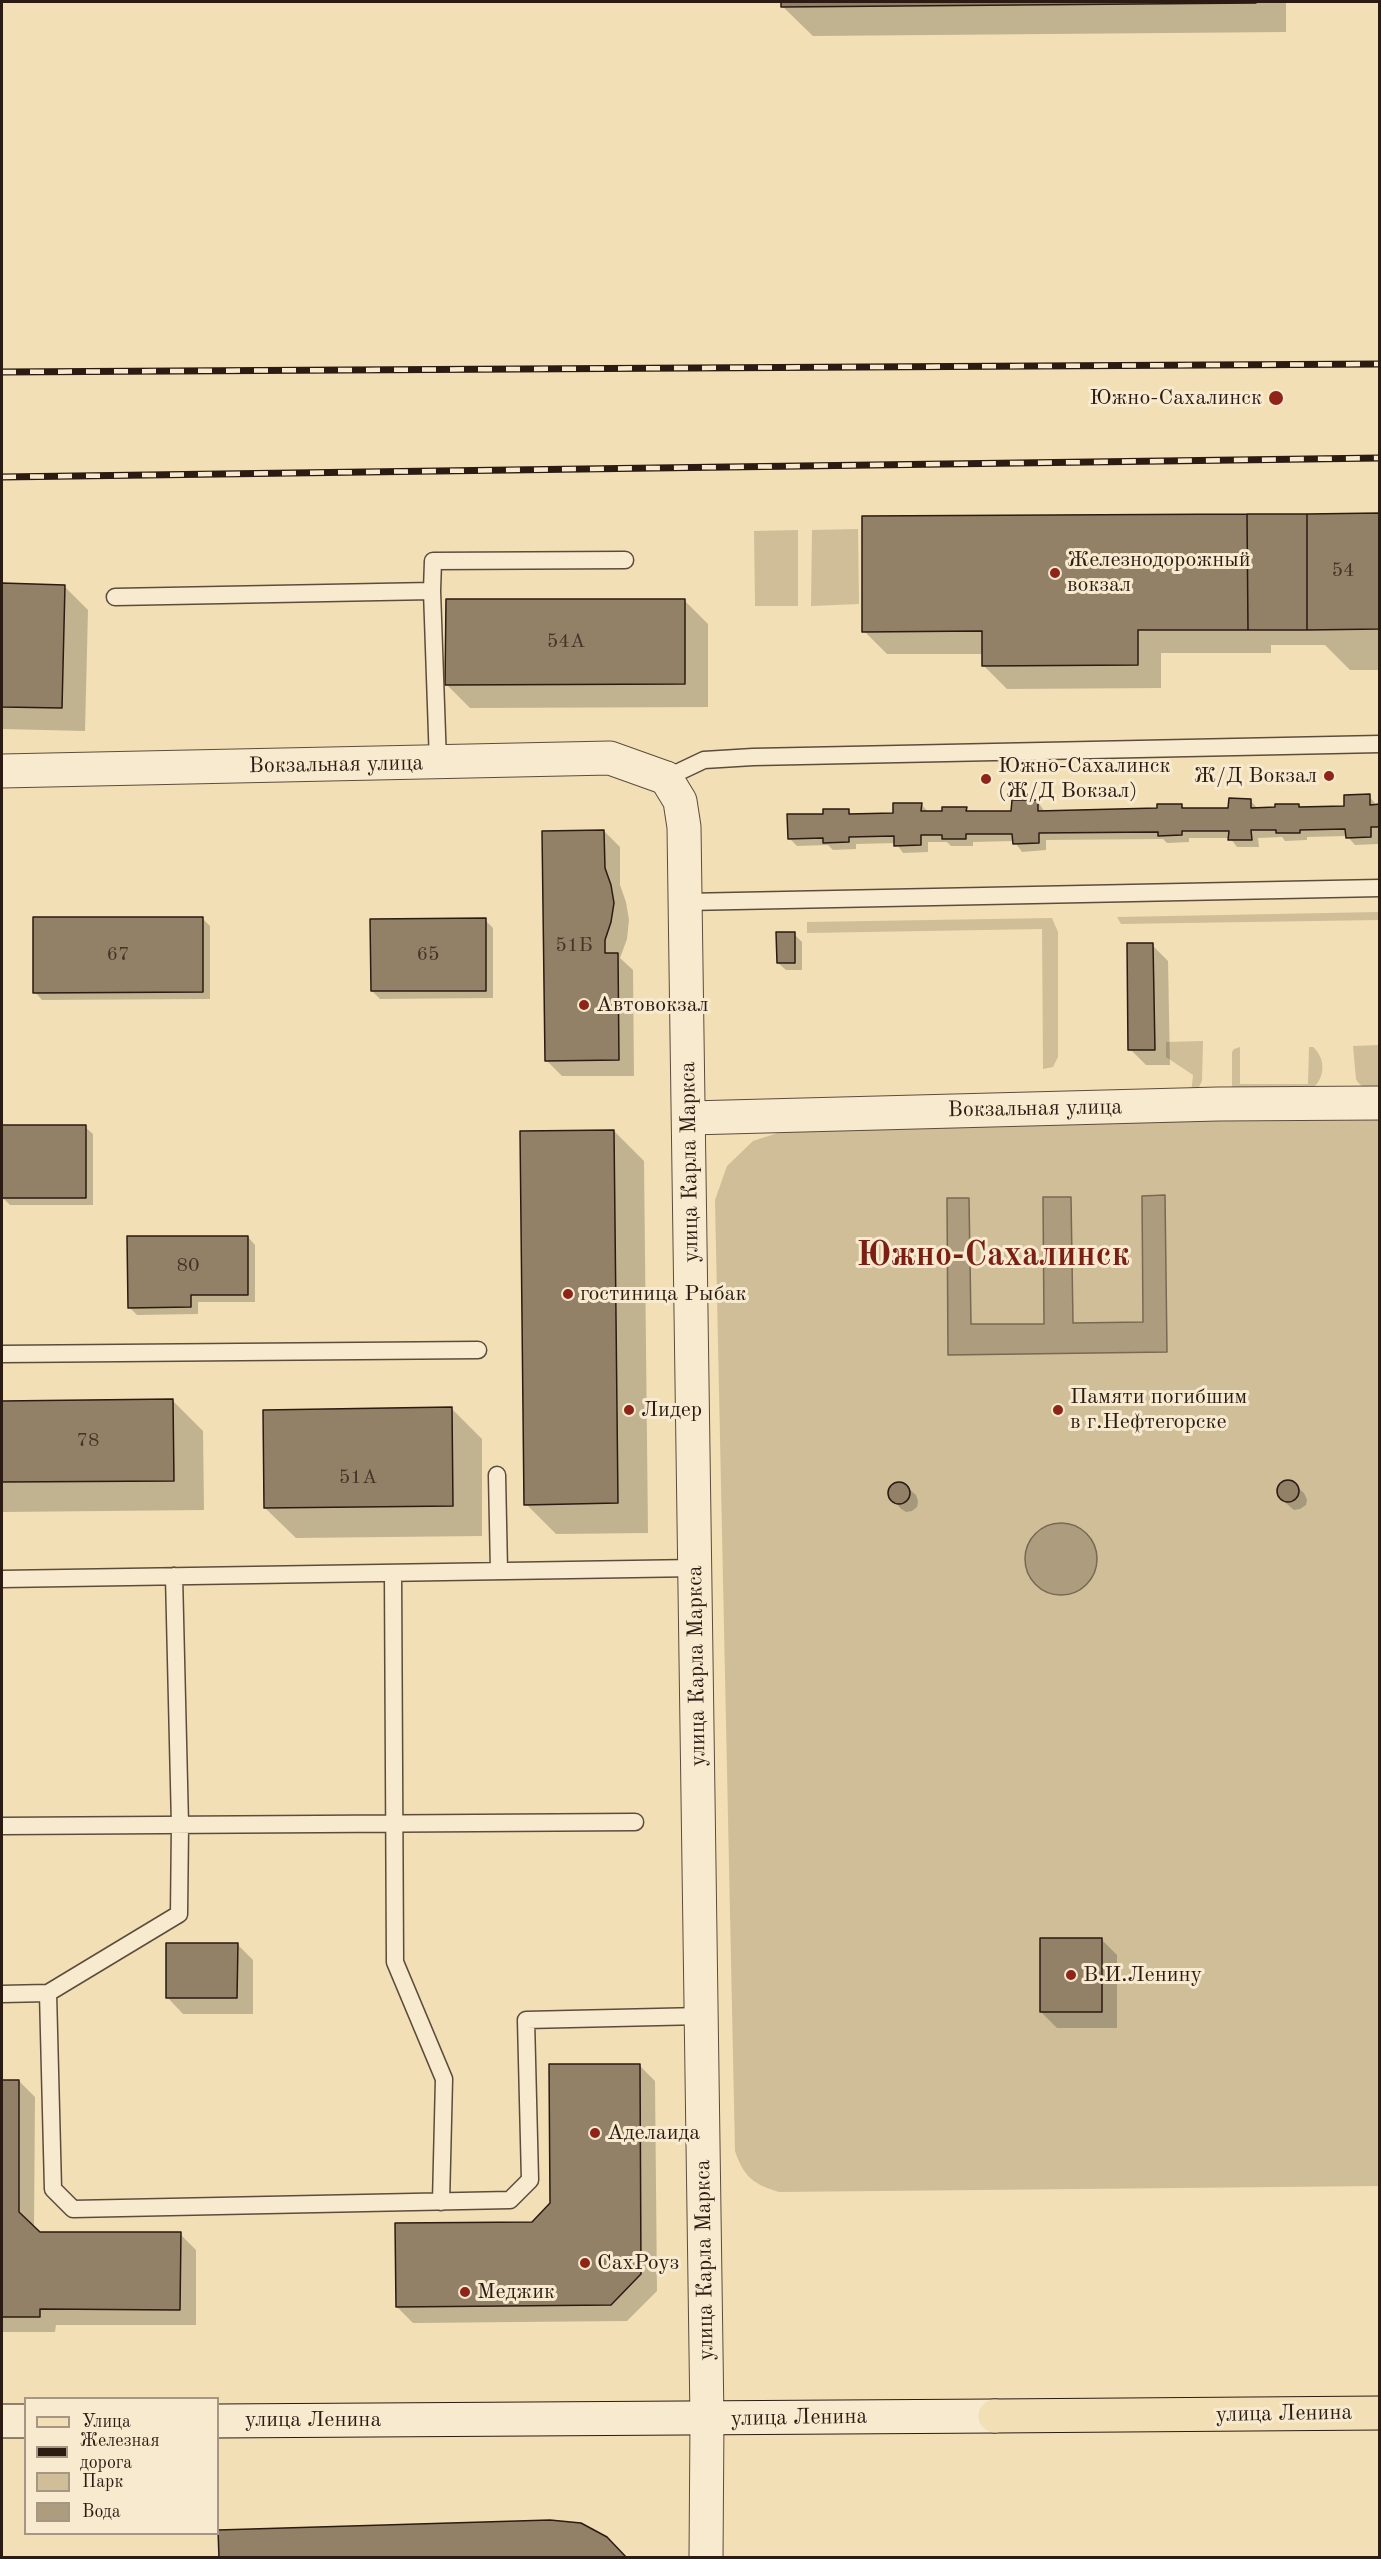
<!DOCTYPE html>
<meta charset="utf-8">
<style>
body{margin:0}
#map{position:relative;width:1381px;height:2559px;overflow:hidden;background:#f2dfb5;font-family:"Old Standard TT",serif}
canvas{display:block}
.frame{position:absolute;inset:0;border:3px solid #2b1b13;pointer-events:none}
.legend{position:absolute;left:24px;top:2397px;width:195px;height:138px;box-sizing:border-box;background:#f7eacf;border:2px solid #a59784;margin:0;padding:8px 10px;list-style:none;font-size:18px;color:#2b1b13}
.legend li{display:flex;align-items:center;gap:12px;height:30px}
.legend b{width:30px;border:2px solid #a59784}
</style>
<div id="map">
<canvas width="1381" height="2559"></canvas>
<div class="frame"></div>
<ul class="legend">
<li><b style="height:8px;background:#f2dfb5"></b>Улица</li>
<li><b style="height:8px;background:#2b1b13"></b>Железная дорога</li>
<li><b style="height:16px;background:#d0be99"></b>Парк</li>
<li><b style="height:16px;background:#ae9c7e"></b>Вода</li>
</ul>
</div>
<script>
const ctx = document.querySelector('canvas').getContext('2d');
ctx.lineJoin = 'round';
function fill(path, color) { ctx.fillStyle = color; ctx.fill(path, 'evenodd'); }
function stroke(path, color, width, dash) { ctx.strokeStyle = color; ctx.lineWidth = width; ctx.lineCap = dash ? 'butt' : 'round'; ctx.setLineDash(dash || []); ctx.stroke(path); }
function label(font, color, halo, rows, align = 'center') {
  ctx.font = font + ' "Old Standard TT",serif'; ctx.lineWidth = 6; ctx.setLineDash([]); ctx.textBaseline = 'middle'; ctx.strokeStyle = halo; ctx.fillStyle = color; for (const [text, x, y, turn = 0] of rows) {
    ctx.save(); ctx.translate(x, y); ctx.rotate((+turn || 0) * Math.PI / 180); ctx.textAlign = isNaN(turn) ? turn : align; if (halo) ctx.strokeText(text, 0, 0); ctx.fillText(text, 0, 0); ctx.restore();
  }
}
const green = new Path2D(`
 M 858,529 L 859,604 L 811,606 L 812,530 Z
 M 798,530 L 798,606 L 755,606 L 754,531 Z
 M 1379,912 L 1379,920 L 1121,924 L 1117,917 Z
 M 1052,918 L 1058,932 L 1058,1057 L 1053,1067 L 1043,1069 L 1042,929 L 807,933 L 807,922 Z
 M 1203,1041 L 1202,1081 L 1197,1091 L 1191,1094 L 1193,1075 L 1166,1057 L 1166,1042 Z
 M 1379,1045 L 1379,1088 C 1370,1089 1360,1088 1356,1079 L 1353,1046 Z
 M 1240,1047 L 1240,1084 L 1308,1084 L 1309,1047 L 1313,1047 C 1327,1059 1325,1081 1310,1090 L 1234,1091 L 1232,1086 L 1232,1052 L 1234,1049 Z
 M 1379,1116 L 1379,2186 L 779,2192 C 753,2184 744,2177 735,2151 L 715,1200 L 727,1166 L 753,1141 L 787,1130 Z`);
const water = new Path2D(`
 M 1165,1195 L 1167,1352 L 948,1355 L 947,1198 L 969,1198 L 971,1324 L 1044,1324 L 1043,1197 L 1071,1197 L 1073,1323 L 1143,1322 L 1142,1196 Z
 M1025 1559a36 36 0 1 1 72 0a36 36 0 1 1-72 0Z`);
const shadow = new Path2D(`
 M 782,2 L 1286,2 L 1286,32 L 813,36 L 782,6 Z
 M 1380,515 L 1380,670 L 1350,670 L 1325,645 L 1271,645 L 1271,653 L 1161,653 L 1161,688 L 1007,689 L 983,665 L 983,654 L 887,654 L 864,631 Z
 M 2,585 L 64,586 L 88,610 L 85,731 L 2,729 Z
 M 685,601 L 708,624 L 708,707 L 470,708 L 447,685 Z
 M 1369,796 L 1377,806 L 1380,806 L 1378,844 L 1355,845 L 1347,836 L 1307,837 L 1307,840 L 1285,841 L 1282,837 L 1258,838 L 1259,847 L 1237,847 L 1230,838 L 1189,838 L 1189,842 L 1167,843 L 1163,839 L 1046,840 L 1046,850 L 1022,852 L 1014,841 L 973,842 L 973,846 L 951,846 L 947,842 L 928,842 L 928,852 L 903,853 L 896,843 L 856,844 L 856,849 L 833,850 L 828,845 L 797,846 L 789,838 L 825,815 L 848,810 L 853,816 L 895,814 L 921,804 L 929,813 L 966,808 L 971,813 L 1012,813 L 1037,801 L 1045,812 L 1159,810 L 1181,805 L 1186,810 L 1230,809 L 1250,800 L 1258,809 L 1299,805 L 1302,808 L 1346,807 Z
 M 604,831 L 620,847 L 620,885 L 626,902 L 629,920 L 627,939 L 620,958 L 633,970 L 634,1076 L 562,1076 L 546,1060 Z
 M 202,918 L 210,926 L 210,999 L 42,1000 L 35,992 Z
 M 485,920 L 493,928 L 493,998 L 380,999 L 372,991 Z
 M 794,934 L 802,942 L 802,970 L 786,970 L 778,963 Z
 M 1152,945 L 1168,961 L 1170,1065 L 1146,1065 L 1130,1049 Z
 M 2,1127 L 85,1127 L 93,1134 L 93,1205 L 10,1205 L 2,1197 Z
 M 614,1131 L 644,1161 L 648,1533 L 556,1534 L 526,1504 Z
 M 248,1237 L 255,1245 L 255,1302 L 198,1302 L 198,1314 L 137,1315 L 129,1307 Z
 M 173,1401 L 203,1431 L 204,1510 L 2,1512 L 2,1402 Z
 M 452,1409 L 482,1439 L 482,1536 L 296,1538 L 265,1508 Z
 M 1285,1482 L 1291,1482 L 1304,1493 L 1307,1500 L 1306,1505 L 1300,1509 L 1294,1510 L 1280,1498 L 1278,1492 Z
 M 902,1483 L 916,1495 L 918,1501 L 917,1507 L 912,1511 L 906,1512 L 900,1508 L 890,1493 L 891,1487 Z
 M 1101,1939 L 1117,1955 L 1117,2028 L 1057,2028 L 1041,2012 Z
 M 237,1944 L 253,1960 L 253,2014 L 183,2014 L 168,1998 Z
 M 639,2065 L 655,2081 L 657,2291 L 627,2321 L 413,2323 L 397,2307 L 533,2224 L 552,2204 Z
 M 2,2081 L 19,2081 L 35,2097 L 34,2229 L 39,2233 L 180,2234 L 196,2250 L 196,2325 L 56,2325 L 55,2332 L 2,2332 Z`);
const building = new Path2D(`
 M 781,2 L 1256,2 L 1256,3 L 781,7 Z
 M 1380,513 L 1380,629 L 1307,630 L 1307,514 Z
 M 1247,514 L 1248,630 L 1138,630 L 1138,665 L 982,666 L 982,631 L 862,632 L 862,516 Z
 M 1247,514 L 1307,514 L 1307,630 L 1248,630 Z
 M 2,583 L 65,585 L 62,708 L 2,707 Z
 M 446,599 L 685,599 L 685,684 L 445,685 Z
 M 1370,794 L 1370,805 L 1380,804 L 1380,827 L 1371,827 L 1371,837 L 1346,838 L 1345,829 L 1300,830 L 1300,833 L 1276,833 L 1276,830 L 1251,830 L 1252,840 L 1228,840 L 1229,831 L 1182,831 L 1182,835 L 1158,836 L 1158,832 L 1039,833 L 1039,843 L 1013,844 L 1012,834 L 966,834 L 966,839 L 942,839 L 942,835 L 921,835 L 921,845 L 894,846 L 894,836 L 849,837 L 849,842 L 823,843 L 823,838 L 788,839 L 787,814 L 823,814 L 823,809 L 849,809 L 849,814 L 893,813 L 893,803 L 922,803 L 921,811 L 942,811 L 942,807 L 967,807 L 966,811 L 1011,811 L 1012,800 L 1038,800 L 1038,811 L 1157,808 L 1157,804 L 1182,804 L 1182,808 L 1228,808 L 1229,798 L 1251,799 L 1251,808 L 1275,807 L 1275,804 L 1299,804 L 1299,807 L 1344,806 L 1344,795 Z
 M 604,830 L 605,868 L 611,885 L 614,903 L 611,922 L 605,940 L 605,953 L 618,953 L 619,1060 L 545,1061 L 542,831 Z
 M 33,917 L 203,917 L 203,992 L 33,993 Z
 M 486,918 L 486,991 L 371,991 L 370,919 Z
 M 776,932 L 795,932 L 795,963 L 777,963 Z
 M 1127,943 L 1153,943 L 1155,1050 L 1128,1050 Z
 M 2,1125 L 86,1125 L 86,1198 L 2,1198 Z
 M 614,1130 L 618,1503 L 524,1505 L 520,1131 Z
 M 127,1236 L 248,1236 L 248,1295 L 191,1295 L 191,1307 L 128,1308 Z
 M 173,1399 L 174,1481 L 2,1482 L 2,1401 Z
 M 452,1407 L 453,1506 L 264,1508 L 263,1410 Z
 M1277 1491a11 11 0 1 1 22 0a11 11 0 1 1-22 0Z
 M888 1493a11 11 0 1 1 22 0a11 11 0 1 1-22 0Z
 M 1040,1938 L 1102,1938 L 1102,2012 L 1040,2012 Z
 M 166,1943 L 238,1943 L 237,1998 L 166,1998 Z
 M 549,2064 L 640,2064 L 641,2274 L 611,2305 L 396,2307 L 395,2223 L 532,2222 L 550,2203 Z
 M 2,2080 L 19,2080 L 19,2212 L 40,2232 L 181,2232 L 180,2310 L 40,2309 L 40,2317 L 2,2317 Z
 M 550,2520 L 581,2523 L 607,2537 L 627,2558 L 219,2558 L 218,2530 Z`);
const service = new Path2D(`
 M 432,591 L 433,561 L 625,560
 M 115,597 L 432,591 L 438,763
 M 666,778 L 704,760 L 753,757 L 1380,744
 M 686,902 L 1380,888
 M 2,1354 L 478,1350
 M 497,1475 L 499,1571
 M 393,1573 L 395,1962 L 444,2079 L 441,2202
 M 2,1579 L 696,1568
 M 2,1826 L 635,1822
 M 48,1993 L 179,1914 L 180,1825 L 174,1576
 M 2,1994 L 48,1993 L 53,2189 L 73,2209 L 510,2200 L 530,2180 L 526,2020 L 702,2016`);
const minor = new Path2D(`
 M 2,771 L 610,758 L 666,778
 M 690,1118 L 1218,1104 L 1380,1103`);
const tertiary = new Path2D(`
 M 666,778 L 680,801 L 684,827 L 707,2419 L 706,2558`);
const secondary = new Path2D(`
 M 2,2421 L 26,2421
 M 218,2421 L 995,2416`);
const primary = new Path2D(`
 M 995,2416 L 1380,2413`);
const rail = new Path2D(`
 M 2,372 L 1380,364
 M 2,477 L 1380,458`);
const markers = [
 [1276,398,8,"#8f2418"],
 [1055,573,6,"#8f2418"],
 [1329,776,6,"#8f2418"],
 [986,779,6,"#8f2418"],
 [584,1005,6,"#8f2418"],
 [568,1294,6,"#8f2418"],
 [629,1410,6,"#8f2418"],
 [1058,1410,6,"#8f2418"],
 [1071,1975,6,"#8f2418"],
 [595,2133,6,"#8f2418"],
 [585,2263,6,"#8f2418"],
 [465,2292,6,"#8f2418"]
];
const numberNames = [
 ["54",1343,571],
 ["54А",566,642],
 ["51Б",574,946],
 ["67",118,955],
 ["65",428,955],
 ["80",188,1266],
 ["78",88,1441],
 ["51А",358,1478]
];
const poiNames = [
 ["Южно-Сахалинск",1262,398,"right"],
 ["Железнодорожный",1067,560],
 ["вокзал",1067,585],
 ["Южно-Сахалинск",998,766],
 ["(Ж/Д Вокзал)",998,791],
 ["Ж/Д Вокзал",1317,776,"right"],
 ["Автовокзал",596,1005],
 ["гостиница Рыбак",580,1294],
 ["Памяти погибшим",1070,1397],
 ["в г.Нефтегорске",1070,1422],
 ["Лидер",641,1410],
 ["В.И.Ленину",1083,1975],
 ["Аделаида",607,2133],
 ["СахРоуз",597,2263],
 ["Меджик",477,2292]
];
const streetNames = [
 ["Вокзальная улица",336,765,-1],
 ["Вокзальная улица",1035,1109,-1],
 ["улица Карла Маркса",690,1162,-91],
 ["улица Карла Маркса",697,1666,-91],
 ["улица Карла Маркса",705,2260,-91],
 ["улица Ленина",1284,2414,-1],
 ["улица Ленина",799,2418,-1],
 ["улица Ленина",313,2420]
];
const townNames = [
 ["Южно-Сахалинск",993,1256]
];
fill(green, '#d0be99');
fill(water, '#ae9c7e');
stroke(water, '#7a6853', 1.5);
fill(shadow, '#0003');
fill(building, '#928167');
stroke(building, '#2b1b13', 1.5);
stroke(service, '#5d4c3c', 19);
stroke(minor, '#5d4c3c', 35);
stroke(tertiary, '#5d4c3c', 35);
stroke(secondary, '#2b1b13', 35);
stroke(primary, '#2b1b13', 35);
stroke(service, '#f7eacf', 16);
stroke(minor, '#f7eacf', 33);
stroke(tertiary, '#f7eacf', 33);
stroke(secondary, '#f7eacf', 33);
stroke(primary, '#f2dfb5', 33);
stroke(rail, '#2b1b13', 7);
stroke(rail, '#f7eacf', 4.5, [14]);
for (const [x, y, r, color] of markers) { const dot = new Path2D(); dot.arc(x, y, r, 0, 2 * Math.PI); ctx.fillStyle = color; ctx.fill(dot); stroke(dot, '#f7eacf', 2); }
label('20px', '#453428', null, numberNames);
label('22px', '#2b1b13', '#f7eacf', poiNames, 'left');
label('22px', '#2b1b13', '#f7eacf', streetNames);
label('bold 34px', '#7a1f14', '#f7eacf', townNames);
</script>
